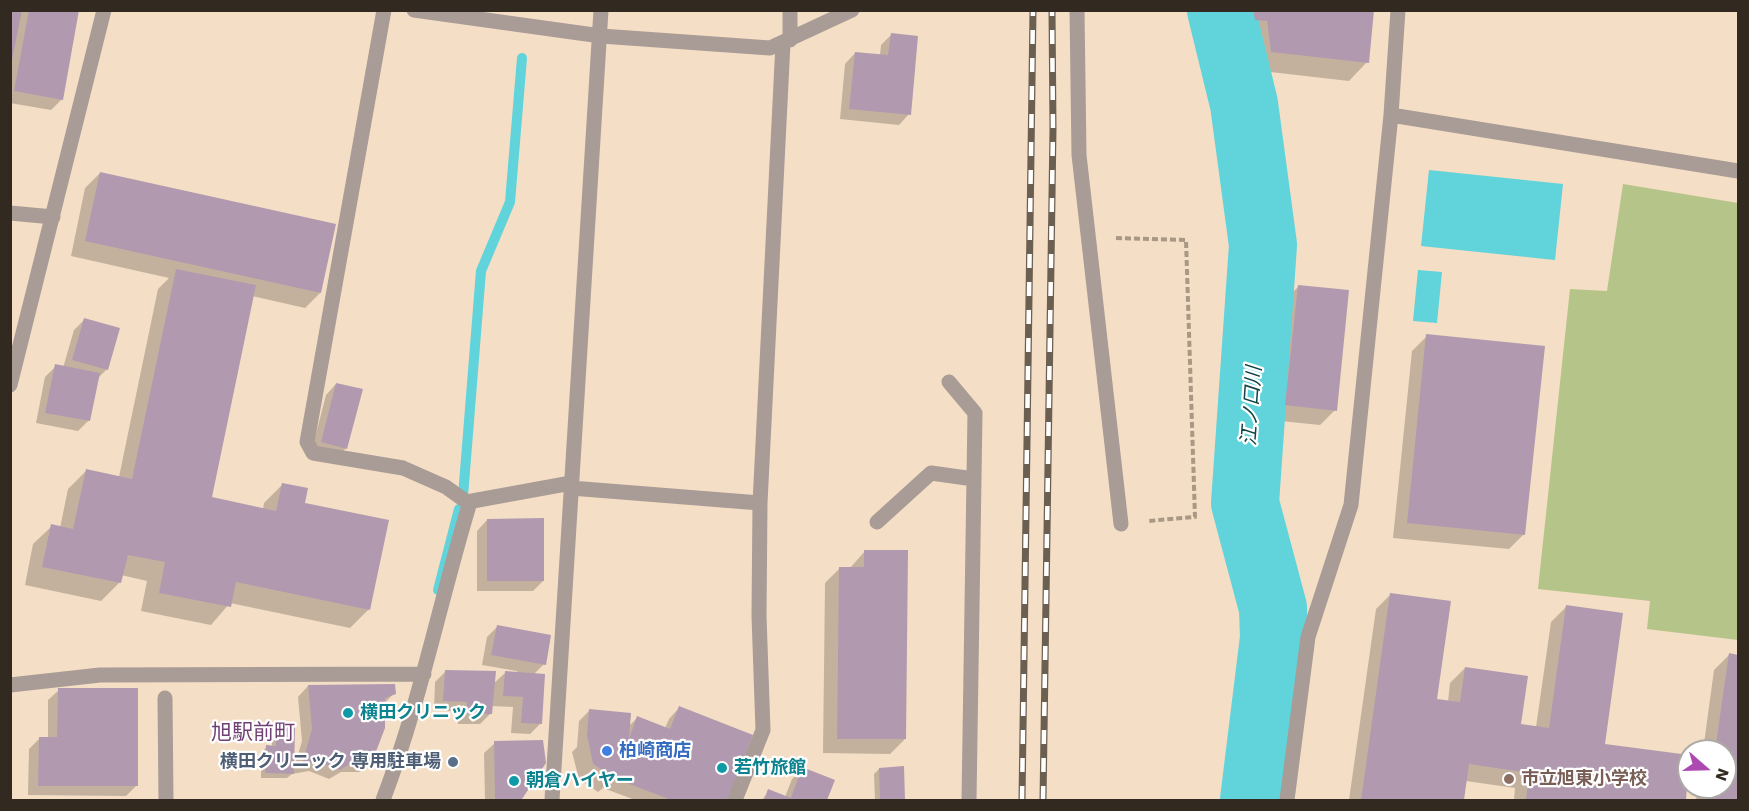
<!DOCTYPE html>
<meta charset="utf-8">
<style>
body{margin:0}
#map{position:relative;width:1749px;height:811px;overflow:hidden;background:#f4dec5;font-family:"Work Sans",sans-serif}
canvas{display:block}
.frame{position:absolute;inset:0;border:12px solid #322a20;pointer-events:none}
.north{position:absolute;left:1677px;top:739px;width:60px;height:60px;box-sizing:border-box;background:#fff;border:2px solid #adaaa6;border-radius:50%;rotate:110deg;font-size:16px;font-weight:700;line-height:24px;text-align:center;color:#322a20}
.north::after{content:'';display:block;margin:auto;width:21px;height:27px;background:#ac4ab2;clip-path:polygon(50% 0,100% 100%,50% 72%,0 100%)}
</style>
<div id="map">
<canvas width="1749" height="811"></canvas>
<div class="frame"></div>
<div class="north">N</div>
</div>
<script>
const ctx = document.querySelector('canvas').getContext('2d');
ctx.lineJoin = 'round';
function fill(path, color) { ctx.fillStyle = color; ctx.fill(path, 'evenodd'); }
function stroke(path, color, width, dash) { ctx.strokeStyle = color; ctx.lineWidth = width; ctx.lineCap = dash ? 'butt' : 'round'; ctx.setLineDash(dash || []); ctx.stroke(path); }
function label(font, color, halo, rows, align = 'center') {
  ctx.font = font + ' "Work Sans","Noto Sans JP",sans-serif'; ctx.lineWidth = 4.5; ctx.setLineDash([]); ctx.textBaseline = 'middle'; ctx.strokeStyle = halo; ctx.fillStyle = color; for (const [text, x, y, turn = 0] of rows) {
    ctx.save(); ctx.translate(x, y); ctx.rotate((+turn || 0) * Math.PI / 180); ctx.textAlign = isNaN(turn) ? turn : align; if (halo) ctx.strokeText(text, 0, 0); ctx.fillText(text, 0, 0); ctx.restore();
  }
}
const green = new Path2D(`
 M 1623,184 L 1738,203 L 1738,640 L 1647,629 L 1650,601 L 1538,589 L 1570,289 L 1607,291 Z`);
const water = new Path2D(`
 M 1429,170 L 1563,184 L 1555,260 L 1421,246 Z
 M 1418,270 L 1442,272 L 1437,323 L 1413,321 Z`);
const shadow = new Path2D(`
 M 10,10 L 78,10 L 62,99 L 51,110 L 10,103 Z
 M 1231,10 L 1372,10 L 1367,62 L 1349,81 L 1253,70 L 1249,39 L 1236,38 Z
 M 891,35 L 909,114 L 899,125 L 840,119 L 845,64 L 855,53 L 880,55 L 881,45 Z
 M 100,173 L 334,225 L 320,293 L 305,308 L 252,296 L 210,498 L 263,509 L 264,503 L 283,484 L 303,504 L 369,609 L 350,628 L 230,603 L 211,625 L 141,611 L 147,581 L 121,575 L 120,582 L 101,601 L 25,585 L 33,544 L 52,526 L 60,528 L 68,489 L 86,471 L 119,477 L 158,289 L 169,278 L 71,256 L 85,188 Z
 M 1298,287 L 1335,410 L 1320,425 L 1271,420 L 1283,302 Z
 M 84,320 L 107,369 L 97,379 L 88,421 L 78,431 L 36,423 L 45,377 L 56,366 L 63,368 L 74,330 Z
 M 1427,336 L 1524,534 L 1509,549 L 1393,538 L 1412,351 Z
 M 336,384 L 346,448 L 336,459 L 311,453 L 326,395 Z
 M 487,520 L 543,581 L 533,591 L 477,591 L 477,531 Z
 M 865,551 L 905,739 L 890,754 L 823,753 L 825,583 L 840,568 L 850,568 Z
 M 1391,594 L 1435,700 L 1448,702 L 1450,683 L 1465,668 L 1519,725 L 1536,727 L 1551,622 L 1566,607 L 1603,745 L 1689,757 L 1684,800 L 1514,800 L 1515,788 L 1466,781 L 1463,800 L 1349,800 L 1376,609 Z
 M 497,627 L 544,664 L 534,674 L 540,724 L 530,734 L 511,733 L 513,707 L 491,706 L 491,713 L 480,724 L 458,724 L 457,711 L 434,711 L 435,682 L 445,672 L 493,684 L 505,673 L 517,673 L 517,671 L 482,665 L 487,637 Z
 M 1729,655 L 1738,656 L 1738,800 L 1696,800 L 1698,787 L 1725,787 L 1725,751 L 1703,751 L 1714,670 Z
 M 308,686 L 394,693 L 384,704 L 371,761 L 360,772 L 341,772 L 329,779 L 309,771 L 292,774 L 287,778 L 261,778 L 261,752 L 267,747 L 272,747 L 272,734 L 277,729 L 293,771 L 302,741 L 298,697 Z
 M 59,690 L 136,786 L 126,796 L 28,795 L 29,749 L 40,738 L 48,738 L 48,700 Z
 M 679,708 L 751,736 L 726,800 L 635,800 L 603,788 L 598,792 L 579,779 L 572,752 L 577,747 L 579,721 L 589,711 L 628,727 L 637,718 L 665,728 L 669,719 Z
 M 495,743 L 521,798 L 518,800 L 485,800 L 484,753 Z
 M 903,768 L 904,800 L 875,800 L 874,774 L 879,769 Z
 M 803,769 L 833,781 L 825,800 L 762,800 L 769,791 L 785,797 L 792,779 Z`);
const stream = new Path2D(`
 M 463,496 L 481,271 L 510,202 L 522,58
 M 438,590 L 459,509`);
const river = new Path2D(`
 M 1221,10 L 1244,104 L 1263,245 L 1245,503 L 1273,608 L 1274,638 L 1254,800`);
const building = new Path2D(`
 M 10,10 L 22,10 L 12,60 L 10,60 Z
 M 29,10 L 79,10 L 63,100 L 14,91 Z
 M 1253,10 L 1374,10 L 1369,63 L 1271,52 L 1267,21 L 1255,20 Z
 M 891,33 L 918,36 L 911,115 L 849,109 L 855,52 L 888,55 Z
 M 100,172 L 336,224 L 321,293 L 85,241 Z
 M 176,269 L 256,285 L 212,497 L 276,511 L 282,483 L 308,488 L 305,503 L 389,520 L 370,610 L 236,582 L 231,607 L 159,593 L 165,562 L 128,555 L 121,583 L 42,567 L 51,524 L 73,529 L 86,469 L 132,479 Z
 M 1298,285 L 1349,290 L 1337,411 L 1285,405 Z
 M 84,318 L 120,328 L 108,370 L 72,360 Z
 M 1426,334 L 1545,346 L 1525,535 L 1407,523 Z
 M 55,364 L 100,373 L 90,421 L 45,413 Z
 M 336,383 L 363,389 L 347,449 L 321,442 Z
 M 544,518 L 544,581 L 487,581 L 487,519 Z
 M 864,550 L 908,550 L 906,739 L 837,739 L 839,567 L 864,567 Z
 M 1390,593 L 1451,601 L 1437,699 L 1460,702 L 1465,667 L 1528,676 L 1521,724 L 1549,728 L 1566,605 L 1623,613 L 1605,744 L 1689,755 L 1686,800 L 1526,800 L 1529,773 L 1469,764 L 1464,800 L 1361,800 Z
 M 497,625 L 551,635 L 546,665 L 491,655 Z
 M 1729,653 L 1738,655 L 1738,800 L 1708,800 L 1710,787 L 1725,787 L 1725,751 L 1715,751 Z
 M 445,670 L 496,671 L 492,714 L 468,714 L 467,702 L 443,701 Z
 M 505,671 L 545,674 L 542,724 L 521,723 L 523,697 L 503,696 Z
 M 395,684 L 396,694 L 385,698 L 385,728 L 372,762 L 353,762 L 340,770 L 320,762 L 302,764 L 312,729 L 308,685 Z
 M 58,688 L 138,688 L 138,786 L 38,786 L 39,737 L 57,737 Z
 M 679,706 L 753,735 L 728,800 L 671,800 L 614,778 L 593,764 L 587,735 L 589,709 L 631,713 L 629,739 L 637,716 L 670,729 Z
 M 276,727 L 295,727 L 294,774 L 265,773 L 266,745 L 276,746 Z
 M 543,740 L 546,763 L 522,799 L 495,799 L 494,741 Z
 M 904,766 L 905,800 L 880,800 L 879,768 Z
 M 802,767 L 835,780 L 827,800 L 764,800 L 768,789 L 791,798 Z`);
const path = new Path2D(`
 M 1116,238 L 1186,240 L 1195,517 L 1148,521`);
const minor = new Path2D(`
 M 384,10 L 307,442 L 313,453 L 403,468 L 446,487 L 467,502 L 571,483
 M 414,10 L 601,36 L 770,48 L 852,10
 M 1077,10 L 1079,155 L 1121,524
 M 790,40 L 790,10
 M 1391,115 L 1738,171
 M 10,213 L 53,217
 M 949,382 L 975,413 L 969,800
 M 10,385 L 104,10
 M 571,488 L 760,503
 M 877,522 L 931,473 L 974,479
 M 10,685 L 100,675 L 424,674
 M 165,698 L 166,800
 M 383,800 C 420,703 440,601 470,502
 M 552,800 L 601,10
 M 735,800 L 763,730 L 759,616 L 760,503 L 783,43
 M 1287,800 L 1308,637 L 1351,505 L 1391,115 L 1398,10`);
const rail = new Path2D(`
 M 1022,800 L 1033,10
 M 1043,800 L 1053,129 L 1052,10`);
const markers = [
 [348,713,6,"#0f9aa8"],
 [607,751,6,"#3f7fe0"],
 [453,762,6,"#5c6f8a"],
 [722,768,6,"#0f9aa8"],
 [1509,779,6,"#8d6e63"],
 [514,781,6,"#0f9aa8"]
];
const cultureNames = [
 ["横田クリニック",360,713],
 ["若竹旅館",734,768],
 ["朝倉ハイヤー",526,781]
];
const shopNames = [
 ["柏崎商店",619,751]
];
const serviceNames = [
 ["横田クリニック 専用駐車場",441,762]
];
const educationNames = [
 ["市立旭東小学校",1521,779]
];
const waterNames = [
 ["江ノ口川",1252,406,-86]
];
const quarterNames = [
 ["旭駅前町",253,733]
];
fill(green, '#b5c488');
fill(water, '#61d3db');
fill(shadow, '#0003');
stroke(stream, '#61d3db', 10);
stroke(river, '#61d3db', 68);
fill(building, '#b199af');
stroke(path, '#a99885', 4, [6, 3]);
stroke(minor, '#a99b95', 15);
stroke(rail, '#6b5f51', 7);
stroke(rail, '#fff', 4.5, [14]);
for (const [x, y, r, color] of markers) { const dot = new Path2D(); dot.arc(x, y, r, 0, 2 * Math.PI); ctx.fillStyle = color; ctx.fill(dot); stroke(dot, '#fff', 2); }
label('bold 18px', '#0d838f', '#fff', cultureNames, 'left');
label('bold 18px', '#366cbe', '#fff', shopNames, 'left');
label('bold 18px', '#4e5e75', '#fff', serviceNames, 'right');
label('bold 18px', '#785e54', '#fff', educationNames, 'left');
label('italic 20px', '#0f4448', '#fff', waterNames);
label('21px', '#703f73', '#fff', quarterNames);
</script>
